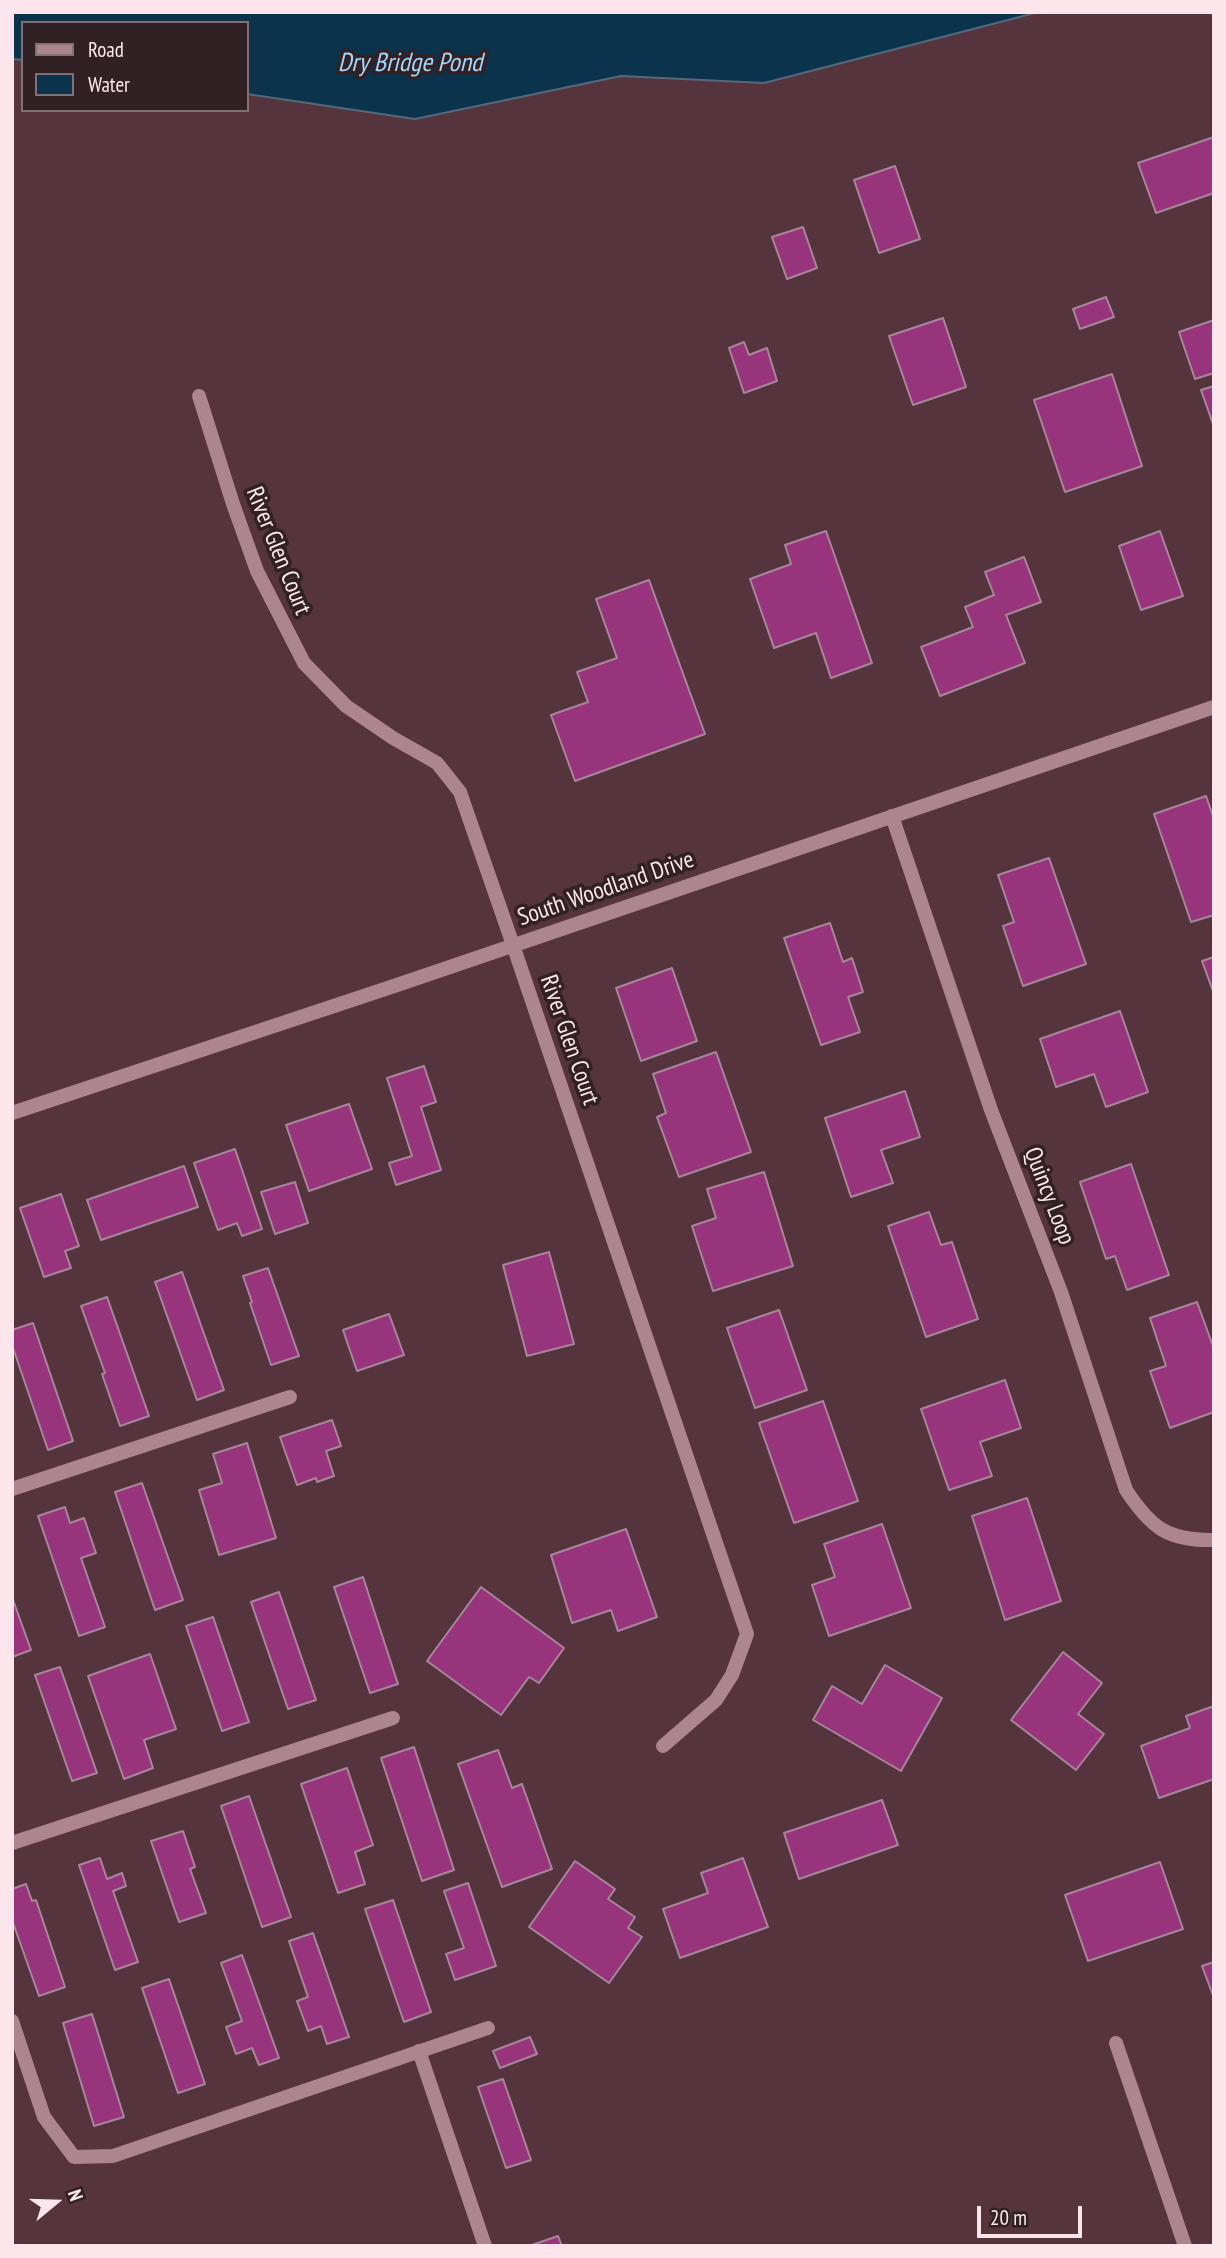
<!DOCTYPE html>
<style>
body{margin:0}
#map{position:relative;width:1226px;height:2258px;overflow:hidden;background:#56343e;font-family:"PT Sans Narrow",sans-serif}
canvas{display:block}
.frame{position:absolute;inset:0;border:14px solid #fce6eb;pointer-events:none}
.legend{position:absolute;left:21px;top:21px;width:228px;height:91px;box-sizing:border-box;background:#312125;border:2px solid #827074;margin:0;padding:9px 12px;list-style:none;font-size:21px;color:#fce6eb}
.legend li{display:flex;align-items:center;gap:14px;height:35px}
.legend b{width:35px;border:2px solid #827074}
.north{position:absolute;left:21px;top:2167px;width:70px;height:70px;-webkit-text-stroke:5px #312125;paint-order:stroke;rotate:71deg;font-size:19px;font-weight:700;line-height:28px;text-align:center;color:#fce6eb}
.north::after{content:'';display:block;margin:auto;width:24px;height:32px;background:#fce6eb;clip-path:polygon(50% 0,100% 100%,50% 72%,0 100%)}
.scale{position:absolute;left:977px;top:2206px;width:105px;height:32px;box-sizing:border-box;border:4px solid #fce6eb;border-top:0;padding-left:9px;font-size:21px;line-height:24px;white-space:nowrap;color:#fce6eb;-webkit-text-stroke:5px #312125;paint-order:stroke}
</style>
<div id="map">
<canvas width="1226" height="2258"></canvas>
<div class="frame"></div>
<ul class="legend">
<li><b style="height:9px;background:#ac858f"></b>Road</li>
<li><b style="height:19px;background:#0b334c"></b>Water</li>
</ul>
<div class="north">N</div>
<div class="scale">20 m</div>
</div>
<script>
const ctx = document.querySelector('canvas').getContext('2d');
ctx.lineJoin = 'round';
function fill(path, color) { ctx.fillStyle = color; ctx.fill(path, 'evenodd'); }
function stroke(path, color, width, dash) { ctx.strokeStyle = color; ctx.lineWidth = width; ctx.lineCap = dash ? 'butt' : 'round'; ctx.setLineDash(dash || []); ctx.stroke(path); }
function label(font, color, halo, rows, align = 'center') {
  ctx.font = font + ' "PT Sans Narrow",sans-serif'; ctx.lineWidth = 7; ctx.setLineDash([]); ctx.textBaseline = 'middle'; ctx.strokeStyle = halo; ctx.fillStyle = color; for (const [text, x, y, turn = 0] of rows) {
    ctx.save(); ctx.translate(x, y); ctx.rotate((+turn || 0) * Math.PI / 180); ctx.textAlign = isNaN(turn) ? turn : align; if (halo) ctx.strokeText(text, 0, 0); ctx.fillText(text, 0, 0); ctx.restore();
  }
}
const water = new Path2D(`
 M 12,12 L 1039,12 L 764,83 L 621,76 L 415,119 L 247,94 L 247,23 L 23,23 L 23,60 L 12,59 Z`);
const building = new Path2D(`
 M 1214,137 L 1214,193 L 1156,213 L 1138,163 Z
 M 895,166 L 920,239 L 879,253 L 854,180 Z
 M 803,227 L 817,268 L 787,279 L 772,237 Z
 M 1106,297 L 1114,317 L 1080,329 L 1073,309 Z
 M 943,318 L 966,387 L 913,405 L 889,336 Z
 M 1214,320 L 1214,373 L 1195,379 L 1179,332 Z
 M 744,342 L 749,355 L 767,348 L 777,381 L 744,393 L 729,348 Z
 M 1112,374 L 1142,466 L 1065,492 L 1034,400 Z
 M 1214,386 L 1214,427 L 1201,390 Z
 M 826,531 L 872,663 L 831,678 L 816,633 L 774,648 L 750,579 L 791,564 L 785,545 Z
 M 1160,531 L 1183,596 L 1141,610 L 1119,546 Z
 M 1024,557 L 1041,602 L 1006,615 L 1025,663 L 940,696 L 921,647 L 973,627 L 965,607 L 994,595 L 985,572 Z
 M 649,580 L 705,734 L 575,781 L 551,715 L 588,702 L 577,672 L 617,658 L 596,599 Z
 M 1206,796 L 1214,819 L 1214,915 L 1191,922 L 1154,814 Z
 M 1049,858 L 1086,964 L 1023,986 L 1003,926 L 1014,922 L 998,875 Z
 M 830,923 L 843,962 L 852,958 L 863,992 L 848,997 L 860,1032 L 821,1045 L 784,938 Z
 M 1214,957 L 1214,994 L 1202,961 Z
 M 672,968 L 697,1041 L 641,1061 L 616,988 Z
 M 1120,1011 L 1148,1092 L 1106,1107 L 1094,1074 L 1056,1087 L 1040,1039 Z
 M 716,1052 L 751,1152 L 679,1177 L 657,1117 L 666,1113 L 653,1074 Z
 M 424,1066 L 436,1102 L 421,1107 L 441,1170 L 396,1185 L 389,1163 L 412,1156 L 387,1078 Z
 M 905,1091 L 920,1137 L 881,1150 L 893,1183 L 851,1197 L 825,1118 Z
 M 349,1104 L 372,1169 L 309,1191 L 286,1125 Z
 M 235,1149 L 262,1229 L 242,1236 L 237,1223 L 218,1230 L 194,1163 Z
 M 1131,1164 L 1169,1275 L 1127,1290 L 1115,1256 L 1106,1259 L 1080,1182 Z
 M 184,1166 L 198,1207 L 101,1240 L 87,1200 Z
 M 764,1172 L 793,1266 L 713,1291 L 692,1226 L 716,1218 L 707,1189 Z
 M 295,1182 L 308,1223 L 275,1234 L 261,1192 Z
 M 61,1194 L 79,1246 L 65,1251 L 71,1268 L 44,1277 L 20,1208 Z
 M 929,1212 L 941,1245 L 952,1242 L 978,1319 L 926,1337 L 888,1226 Z
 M 549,1252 L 574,1344 L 527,1356 L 503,1265 Z
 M 268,1268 L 299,1356 L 271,1365 L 250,1303 L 252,1302 L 243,1276 Z
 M 182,1272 L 224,1390 L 197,1400 L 155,1282 Z
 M 107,1297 L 149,1416 L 120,1426 L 102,1374 L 105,1373 L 81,1306 Z
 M 1197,1302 L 1214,1349 L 1214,1412 L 1170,1428 L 1150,1371 L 1166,1366 L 1150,1318 Z
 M 779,1310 L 807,1390 L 755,1408 L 727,1328 Z
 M 389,1314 L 404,1355 L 357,1371 L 343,1330 Z
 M 33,1323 L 73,1441 L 48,1450 L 12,1345 L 12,1330 Z
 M 1005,1380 L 1021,1428 L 980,1442 L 992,1476 L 949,1490 L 921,1409 Z
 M 823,1401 L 858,1501 L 794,1523 L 759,1423 Z
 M 332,1420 L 341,1446 L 326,1451 L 334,1476 L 317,1482 L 316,1478 L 297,1485 L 280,1437 Z
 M 247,1443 L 276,1538 L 219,1555 L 199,1490 L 222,1483 L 213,1454 Z
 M 142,1483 L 183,1600 L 155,1610 L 115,1492 Z
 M 1027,1498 L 1061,1601 L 1005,1620 L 972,1516 Z
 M 65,1507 L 70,1523 L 84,1518 L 96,1553 L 81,1558 L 105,1627 L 79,1636 L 38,1516 Z
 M 882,1524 L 911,1608 L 829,1636 L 812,1585 L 835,1577 L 824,1544 Z
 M 626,1529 L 657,1617 L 618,1631 L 611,1610 L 572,1623 L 551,1555 Z
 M 363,1577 L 398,1684 L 370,1693 L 334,1587 Z
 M 481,1587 L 564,1648 L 539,1683 L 529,1677 L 501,1715 L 427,1661 Z
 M 279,1592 L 316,1700 L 288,1709 L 251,1602 Z
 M 12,1597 L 31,1650 L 12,1657 Z
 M 213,1617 L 249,1722 L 222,1731 L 186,1626 Z
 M 1063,1652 L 1102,1683 L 1078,1714 L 1104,1734 L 1076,1770 L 1011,1720 Z
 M 150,1654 L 176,1729 L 144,1740 L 153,1768 L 124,1779 L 88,1676 Z
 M 885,1665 L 942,1698 L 901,1771 L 813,1720 L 832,1686 L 862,1704 Z
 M 60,1667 L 97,1773 L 72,1781 L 35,1675 Z
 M 1214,1706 L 1214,1779 L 1159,1798 L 1141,1746 L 1190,1728 L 1186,1716 Z
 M 414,1747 L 454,1870 L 422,1881 L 381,1758 Z
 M 498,1750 L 512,1788 L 522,1784 L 552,1869 L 502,1887 L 458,1764 Z
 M 347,1768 L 373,1845 L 355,1852 L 365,1884 L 338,1893 L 301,1784 Z
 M 249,1796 L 291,1917 L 262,1927 L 221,1806 Z
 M 882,1800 L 898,1845 L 799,1879 L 784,1833 Z
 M 183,1831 L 195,1867 L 190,1869 L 206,1913 L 179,1922 L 151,1841 Z
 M 100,1858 L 107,1879 L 122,1873 L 126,1886 L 113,1891 L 138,1962 L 115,1970 L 79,1865 Z
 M 743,1858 L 768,1927 L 680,1958 L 663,1909 L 708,1893 L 701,1873 Z
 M 575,1861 L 615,1889 L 608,1899 L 635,1917 L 628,1928 L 642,1937 L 609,1983 L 529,1927 Z
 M 1160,1862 L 1183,1929 L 1088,1961 L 1065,1895 Z
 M 468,1883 L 496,1966 L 455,1980 L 446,1954 L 464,1948 L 444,1891 Z
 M 26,1884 L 32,1901 L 36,1900 L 65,1987 L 39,1996 L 12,1920 L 12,1889 Z
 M 393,1900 L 431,2012 L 404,2022 L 365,1909 Z
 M 313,1933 L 349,2037 L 327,2044 L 321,2026 L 308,2031 L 297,2001 L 308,1997 L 289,1941 Z
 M 242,1955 L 279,2058 L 259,2065 L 252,2048 L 236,2054 L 226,2027 L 242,2021 L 221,1963 Z
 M 1214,1962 L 1214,1998 L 1202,1966 Z
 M 169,1979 L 205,2084 L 178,2093 L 142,1988 Z
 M 92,2014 L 124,2117 L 94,2126 L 63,2023 Z
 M 530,2037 L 537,2054 L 500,2068 L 493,2051 Z
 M 503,2079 L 531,2160 L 506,2168 L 478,2087 Z
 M 558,2236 L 562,2246 L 529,2246 Z`);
const lane = new Path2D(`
 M 1116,2043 L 1185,2246`);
const street = new Path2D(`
 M 199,396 L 233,504 L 257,571 L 304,663 L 346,706 L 393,738 L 437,763 L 460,792 L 513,945 L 747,1634 L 732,1675 L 716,1700 L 663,1746
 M 892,816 L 991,1110 L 1061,1292 L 1126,1490 C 1151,1528 1168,1541 1214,1540
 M 12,1113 L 397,985 L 1214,707
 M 12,1489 L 290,1397
 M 12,1843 L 393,1718
 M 12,2021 L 44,2117 L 74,2157 L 113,2156 L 488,2028
 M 419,2051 L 485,2246`);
const streetNames = [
 ["River Glen Court",278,551,68],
 ["South Woodland Drive",606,889,-19],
 ["River Glen Court",569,1040,71],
 ["Quincy Loop",1049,1196,69]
];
const waterNames = [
 ["Dry Bridge Pond",410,64]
];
fill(water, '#0b334c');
stroke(water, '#53697c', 2);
fill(building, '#97347b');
stroke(building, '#a7859a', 2);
stroke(lane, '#ac858f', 14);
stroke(street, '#ac858f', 14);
label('24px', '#fce6eb', '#312125', streetNames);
label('italic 26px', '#a2d5fa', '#312125', waterNames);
</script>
